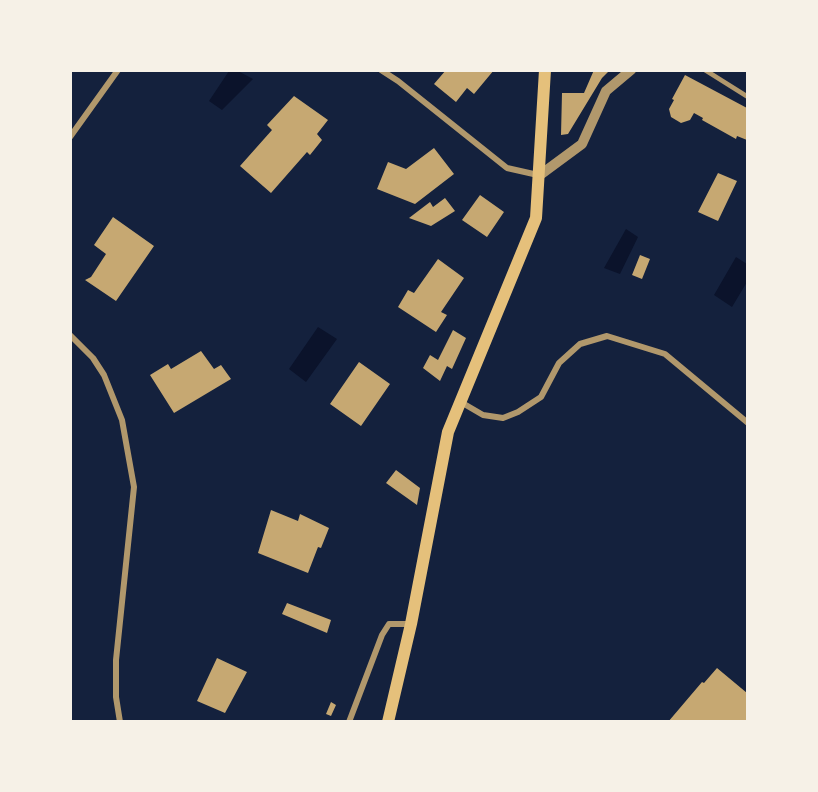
<!DOCTYPE html>
<style>
body{margin:0}
#map{position:relative;width:818px;height:792px;overflow:hidden;background:#14213d;font-family:"Asap Condensed",sans-serif}
canvas{display:block}
.frame{position:absolute;inset:0;border:72px solid #f6f1e7;pointer-events:none}
</style>
<div id="map">
<canvas width="818" height="792"></canvas>
<div class="frame"></div>
</div>
<script>
const ctx = document.querySelector('canvas').getContext('2d');
ctx.lineJoin = 'round';
function fill(path, color) { ctx.fillStyle = color; ctx.fill(path, 'evenodd'); }
function stroke(path, color, width, dash) { ctx.strokeStyle = color; ctx.lineWidth = width; ctx.lineCap = dash ? 'butt' : 'round'; ctx.setLineDash(dash || []); ctx.stroke(path); }
const water = new Path2D(`
 M 229,71 L 238,71 L 253,79 L 222,110 L 209,101 Z
 M 626,229 L 638,237 L 620,274 L 604,268 Z
 M 736,257 L 747,264 L 747,282 L 732,307 L 714,295 Z
 M 318,327 L 337,339 L 306,382 L 289,369 Z`);
const building = new Path2D(`
 M 446,70 L 494,70 L 474,94 L 467,88 L 456,102 L 434,84 Z
 M 594,70 L 610,70 L 602,78 L 568,134 L 561,135 L 562,93 L 584,93 Z
 M 685,75 L 747,108 L 747,140 L 737,136 L 736,139 L 702,120 L 703,118 L 694,113 L 690,120 L 681,123 L 671,117 L 669,109 L 674,100 L 672,99 Z
 M 294,96 L 328,120 L 317,134 L 322,140 L 310,155 L 307,152 L 271,193 L 240,166 L 272,130 L 267,125 Z
 M 434,148 L 454,174 L 415,204 L 377,189 L 388,162 L 406,169 Z
 M 718,173 L 737,181 L 718,221 L 698,212 Z
 M 480,195 L 504,212 L 487,237 L 462,220 Z
 M 445,198 L 455,211 L 431,226 L 409,218 L 430,202 L 433,207 Z
 M 113,217 L 154,246 L 116,301 L 85,280 L 91,277 L 106,254 L 94,245 Z
 M 640,255 L 650,259 L 642,279 L 632,275 Z
 M 438,259 L 464,278 L 441,312 L 447,315 L 436,332 L 398,307 L 408,290 L 414,293 Z
 M 453,330 L 466,338 L 452,369 L 447,366 L 440,381 L 423,368 L 430,355 L 438,360 Z
 M 201,351 L 214,369 L 221,365 L 231,379 L 174,413 L 150,375 L 168,364 L 171,369 Z
 M 359,362 L 390,384 L 361,426 L 330,404 Z
 M 396,470 L 420,488 L 417,505 L 386,483 Z
 M 271,510 L 298,521 L 300,514 L 329,528 L 321,548 L 318,547 L 308,573 L 258,553 Z
 M 287,603 L 331,620 L 327,633 L 282,614 Z
 M 217,658 L 247,672 L 225,713 L 197,701 Z
 M 717,668 L 747,693 L 747,722 L 668,722 L 702,682 L 704,683 Z
 M 331,702 L 336,705 L 331,716 L 326,714 Z`);
const service = new Path2D(`
 M 705,70 L 748,97`);
const minor = new Path2D(`
 M 381,70 L 398,81 L 507,168 L 538,175
 M 70,137 L 118,70
 M 70,335 L 93,358 L 104,375 L 122,420 L 134,487 L 116,660 L 116,697 L 120,722
 M 459,401 L 483,415 L 503,418 L 518,412 L 541,397 L 559,363 L 580,344 L 607,336 L 665,354 L 748,423
 M 349,722 L 382,635 L 389,624 L 411,624`);
const tertiary = new Path2D(`
 M 540,175 L 582,144 L 606,91 L 631,70`);
const secondary = new Path2D(`
 M 388,722 L 411,624 L 448,432 L 536,218 L 545,70`);
fill(water, '#0b132b');
fill(building, '#c6a872');
stroke(service, '#b1986c', 4.5);
stroke(minor, '#b1986c', 6);
stroke(tertiary, '#b1986c', 10);
stroke(secondary, '#e5c07b', 12);
</script>
